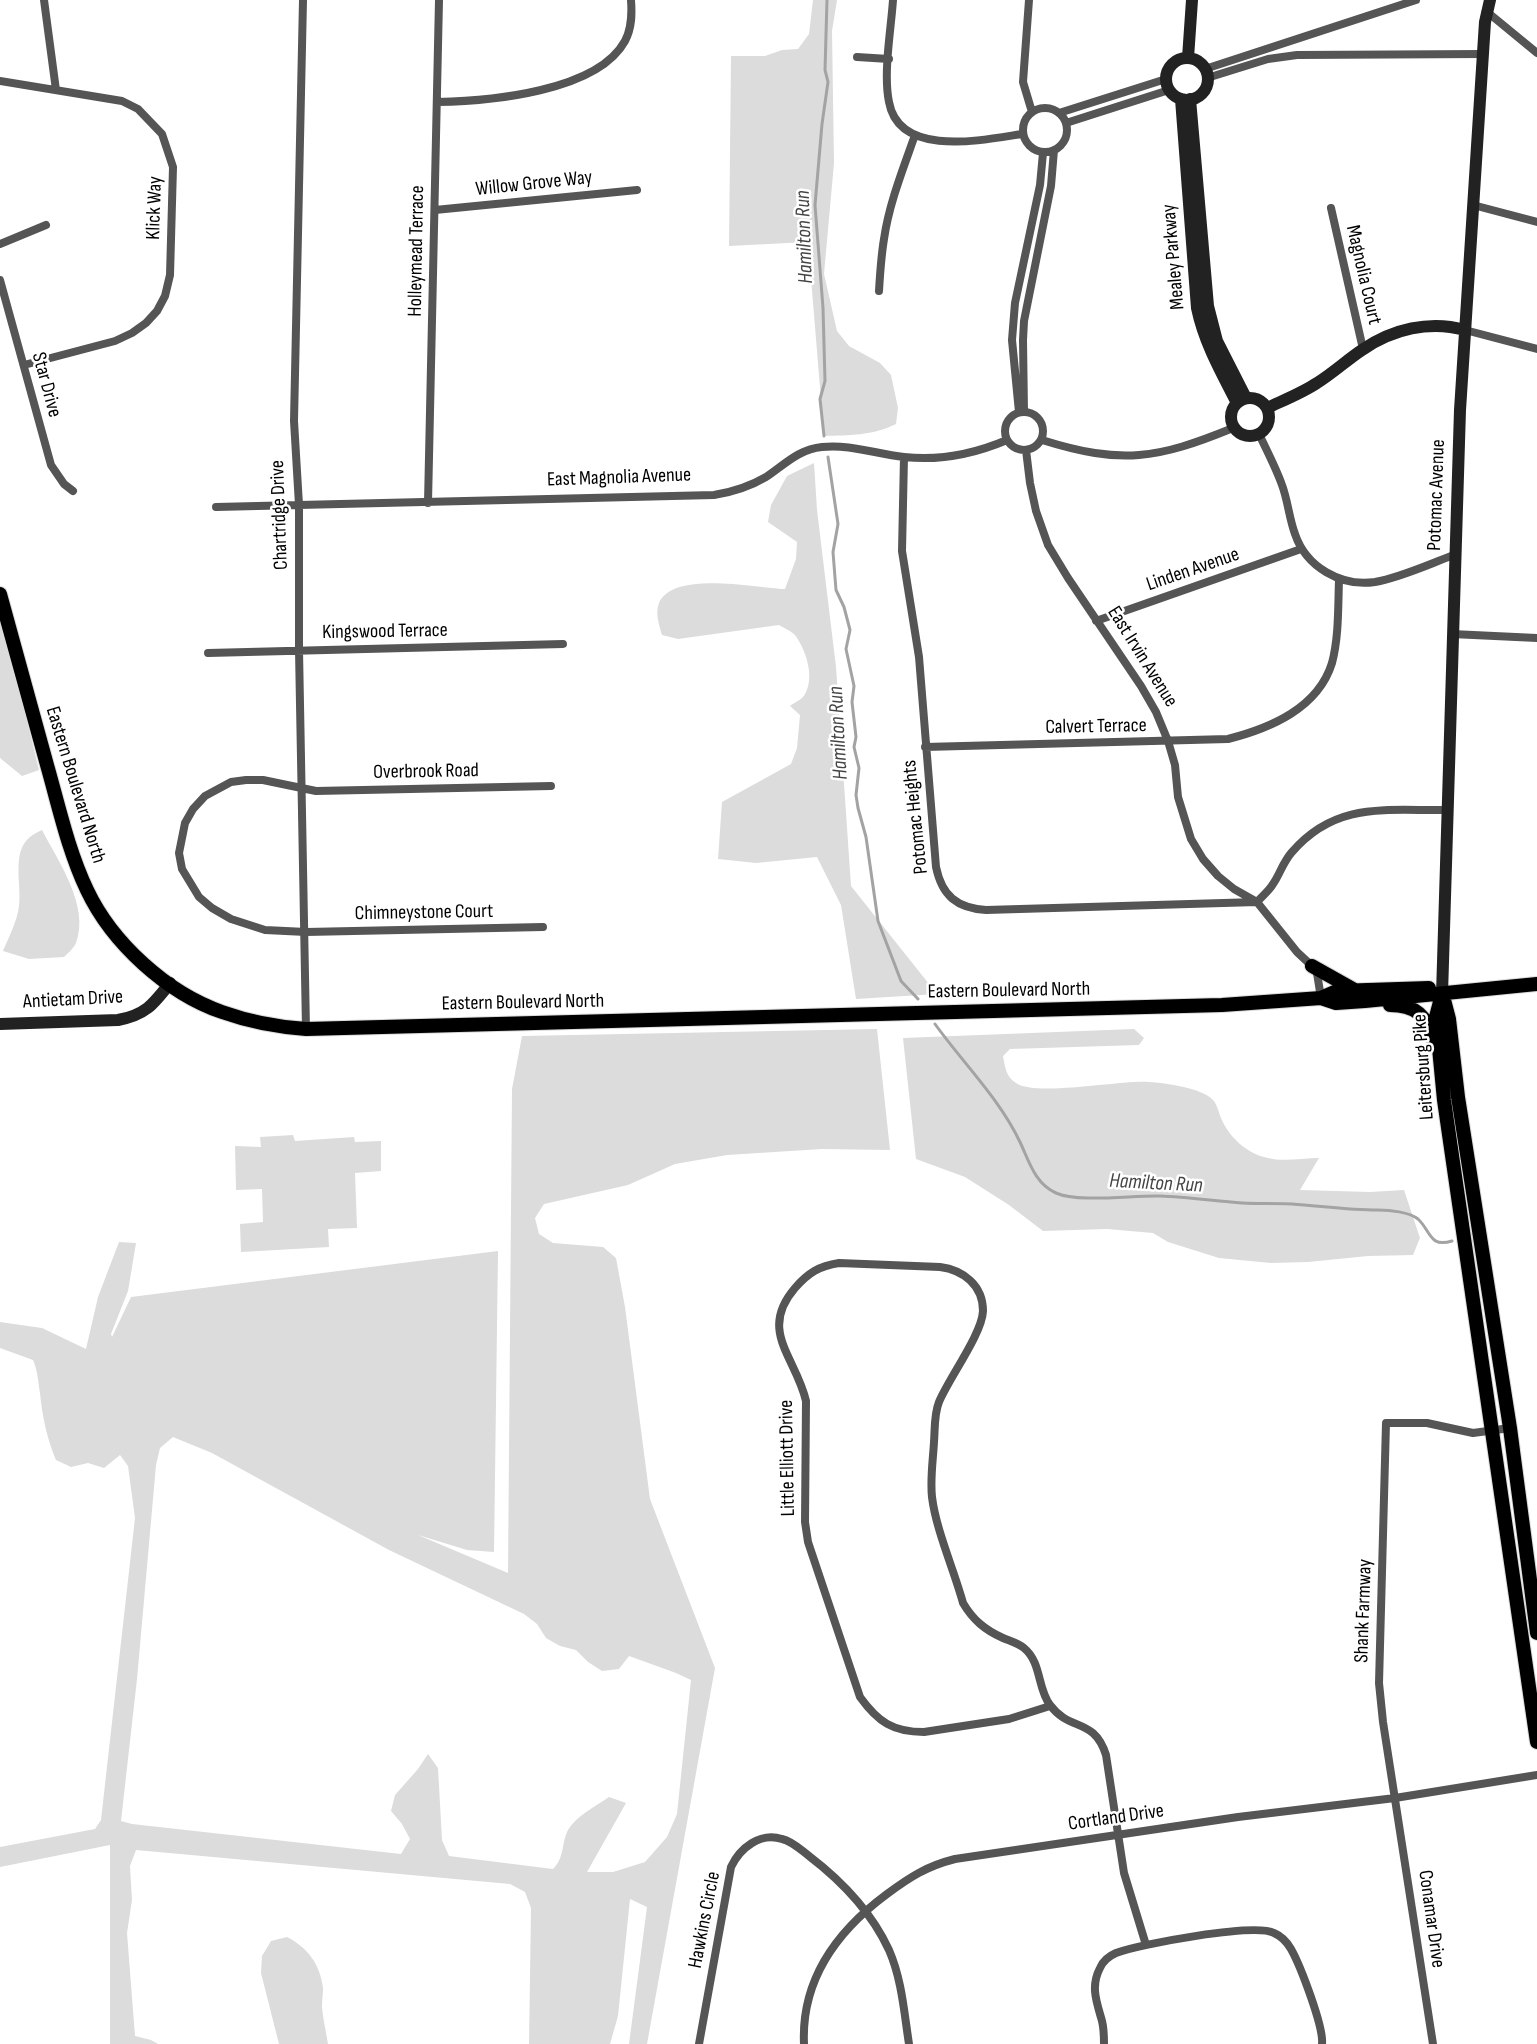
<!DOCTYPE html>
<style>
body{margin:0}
canvas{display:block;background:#fff}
</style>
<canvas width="1537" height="2044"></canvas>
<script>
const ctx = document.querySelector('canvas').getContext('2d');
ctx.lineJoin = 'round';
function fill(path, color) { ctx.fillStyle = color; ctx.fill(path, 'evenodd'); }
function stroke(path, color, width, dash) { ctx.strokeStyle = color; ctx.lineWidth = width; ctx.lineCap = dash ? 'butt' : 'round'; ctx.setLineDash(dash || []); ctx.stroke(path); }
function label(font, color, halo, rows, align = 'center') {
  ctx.font = font + ' "Sofia Sans Condensed",sans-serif'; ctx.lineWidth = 5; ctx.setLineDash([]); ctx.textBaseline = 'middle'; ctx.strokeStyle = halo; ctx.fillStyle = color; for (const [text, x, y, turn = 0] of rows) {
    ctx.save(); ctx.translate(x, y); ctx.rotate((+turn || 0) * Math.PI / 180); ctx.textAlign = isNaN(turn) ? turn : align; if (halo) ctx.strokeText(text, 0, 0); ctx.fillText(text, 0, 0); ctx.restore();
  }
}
const green = new Path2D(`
 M 813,0 L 837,0 L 832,31 L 834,163 L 824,274 L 837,331 L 849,346 L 880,363 L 891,375 L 898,408 L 896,424 C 872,436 849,435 824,436 L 808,242 L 729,246 L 731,56 L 765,56 L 782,50 L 798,49 L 809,34 Z
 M 814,463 L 817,510 L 836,667 L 851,886 L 937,994 L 856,999 L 841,905 L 817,857 L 756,863 L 718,859 L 722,802 L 791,764 L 797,748 L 800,715 L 790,706 C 795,702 803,699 805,694 C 815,677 806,650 795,635 C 791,631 784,628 779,625 L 678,639 L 662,635 C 659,625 655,613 659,603 C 673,570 756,588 785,589 L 796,559 L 797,542 L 768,522 L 771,505 L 787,476 Z
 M 0,610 L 39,770 L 22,776 L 0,758 Z
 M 42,830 C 58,861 90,906 76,943 C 74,948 68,953 64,957 L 29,959 L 3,951 C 9,936 17,922 19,906 C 22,886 11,852 30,837 C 33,834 38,832 42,830 Z
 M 877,1029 L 890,1150 L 822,1149 L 727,1155 L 675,1164 L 628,1185 L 544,1204 L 535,1218 L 539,1234 L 553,1243 L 603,1247 L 616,1258 L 625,1307 L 650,1499 L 715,1668 L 647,2044 L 629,2044 L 647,1907 L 630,1899 L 618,2016 L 610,2044 L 529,2044 L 531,1908 L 525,1892 L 510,1884 L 136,1850 L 130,1866 L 132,1900 L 127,1933 L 135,2036 L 151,2040 L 158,2044 L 110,2044 L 110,1845 L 0,1867 L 0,1847 L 95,1829 L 101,1820 L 135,1518 L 128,1466 L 120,1455 L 104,1468 L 88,1463 L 71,1467 L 56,1460 C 47,1439 42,1415 40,1393 C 38,1381 38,1372 33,1360 L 0,1348 L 0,1322 L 42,1328 L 86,1349 L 98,1297 L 119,1242 L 136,1243 L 128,1291 L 111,1334 L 112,1337 L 131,1297 L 498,1251 L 494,1552 L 467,1550 L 418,1535 L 508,1573 L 512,1089 L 522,1036 ZM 173,1437 L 212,1453 L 389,1550 L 524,1614 L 537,1624 L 546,1638 L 560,1646 L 576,1650 L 588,1662 L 602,1671 L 619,1669 L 629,1656 L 676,1673 L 691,1680 L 677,1814 L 667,1837 L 645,1862 L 613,1872 L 587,1872 L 626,1803 L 609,1797 C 596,1806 576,1816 568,1830 C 561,1844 565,1857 553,1869 L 449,1856 L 442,1840 L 438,1768 L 428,1754 L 418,1769 L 395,1795 L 391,1811 L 402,1824 L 410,1839 L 401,1854 L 132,1824 L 121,1821 L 137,1679 L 156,1465 L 160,1448 Z
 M 1134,1029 L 1144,1038 L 1139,1045 L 1010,1049 L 1003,1056 C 1005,1067 1006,1077 1016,1083 C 1036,1097 1120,1080 1149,1082 C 1165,1083 1204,1088 1214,1101 C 1217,1105 1219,1113 1221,1118 C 1229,1137 1247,1154 1268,1158 C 1283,1162 1303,1158 1319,1158 L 1300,1190 L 1370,1192 L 1404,1190 L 1420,1238 L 1413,1255 L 1368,1256 L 1308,1262 L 1271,1263 L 1219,1258 L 1168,1242 L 1153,1233 L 1107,1229 L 1043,1231 L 1009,1205 L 965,1177 L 916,1159 L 903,1038 Z
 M 293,1135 L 295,1141 L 354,1137 L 355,1142 L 381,1141 L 381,1171 L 355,1173 L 357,1228 L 328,1229 L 329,1247 L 241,1252 L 240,1224 L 263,1222 L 262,1189 L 236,1190 L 235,1146 L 261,1147 L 260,1137 Z
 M 287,1937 C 308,1948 320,1964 323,1988 C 323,1994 322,2001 322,2007 C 323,2019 326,2032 328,2044 L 279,2044 L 261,1973 L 262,1956 L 271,1941 Z`);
const stream = new Path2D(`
 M 824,436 L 820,399 L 825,381 L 823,308 L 815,205 L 822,124 L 828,82 L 825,70 L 827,0
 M 828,457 L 838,524 L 833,552 L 836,590 L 844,607 L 850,630 L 846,649 L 854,686 L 852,702 L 856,737 L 854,747 L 859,768 L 856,795 L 858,808 L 866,837 L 878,921 L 901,981 L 918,999
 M 935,1024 C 963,1063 999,1098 1020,1142 C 1029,1161 1035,1184 1056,1193 C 1078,1203 1134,1195 1160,1196 C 1187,1197 1215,1201 1242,1203 C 1259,1204 1275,1203 1292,1204 C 1321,1206 1349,1210 1378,1210 C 1390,1210 1409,1212 1418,1219 C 1431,1231 1429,1248 1452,1241`);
const street = new Path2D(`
 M 44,0 L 56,90
 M 303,0 L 294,421 L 299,505 L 299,650 L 306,1029
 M 893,0 C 891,30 883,73 889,102 C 899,158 983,140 1022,134
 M 1029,0 L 1023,82 L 1032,112
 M 1486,11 L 1537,53
 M 857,57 L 889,59
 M 1205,69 L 1416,0
 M 1207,78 L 1268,59 L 1297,55 L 1483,54
 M 0,81 L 122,101 L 138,109 L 162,134 L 173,167 L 170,275 L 165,296 L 157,311 L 146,323 L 132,333 L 115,341 L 24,365
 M 437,102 C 489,101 597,92 625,41 C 632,28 632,14 631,0
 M1023 130a22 22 0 1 1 44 0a22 22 0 1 1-44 0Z
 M 1059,113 L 1166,79
 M 1066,123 L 1169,90
 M 1473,205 L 1537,222
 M 1331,208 L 1363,349
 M 435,210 L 637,190
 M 0,244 L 46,225
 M 0,280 L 51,465 L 64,484 L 73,491
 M 879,291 C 880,274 881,257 884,239 C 889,204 903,169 915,135
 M 1465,330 L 1537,349
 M1005 431a19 19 0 1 1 38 0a19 19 0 1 1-38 0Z
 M 1019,412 L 1012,340 L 1015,303 L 1040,185 L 1043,153
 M 1024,412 L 1023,340 L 1024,321 L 1051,186 L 1054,150
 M 1259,434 C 1267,451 1276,468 1282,485 C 1288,501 1289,518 1295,534 C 1306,567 1341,587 1375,582 C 1402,577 1429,564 1454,555
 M 1042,440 C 1122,465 1157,459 1233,428
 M 1026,450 L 1030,483 L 1036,511 L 1048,545 L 1068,578 L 1141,686 L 1156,712 L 1168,741 L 1175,765 L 1178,797 L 1191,839 L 1203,859 L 1218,876 L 1234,889 L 1257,902 L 1297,952 L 1312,966 L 1317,973 L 1321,998
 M 904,457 L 902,551 L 919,657 L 936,867 C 942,896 957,908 986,910 L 1257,902
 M 428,503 L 439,0
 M 216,507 L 714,495 C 733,492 749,487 766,477 C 784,465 799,449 822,447 C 850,444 876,454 904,457 C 940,461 974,454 1007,440
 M 1096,621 L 1301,549
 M 1452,634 L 1537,638
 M 208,653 L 563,644
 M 925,747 L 1228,739 C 1271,728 1318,708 1332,663 C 1339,637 1338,606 1339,580
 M 1257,902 C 1262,896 1269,891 1273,884 C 1280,874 1283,862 1292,852 C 1336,801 1386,811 1447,810
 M 543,927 L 306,932 L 265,930 L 231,919 L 212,908 L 199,897 L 182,869 L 179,853 L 185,823 L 193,809 L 205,796 L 231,782 L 246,780 L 263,780 L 316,791 L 551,786
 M 1050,1706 L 1009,1719 L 924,1732 C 893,1732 878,1722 860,1697 L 808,1542 L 805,1522 L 806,1401 C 796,1357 758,1331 795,1288 C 808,1273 819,1266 839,1263 L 940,1267 C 963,1270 983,1285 983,1311 C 982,1334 949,1378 939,1402 C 934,1414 935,1429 934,1442 C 933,1460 930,1479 932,1497 C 936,1530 954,1570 963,1603 C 973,1620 985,1630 1003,1638 C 1010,1641 1018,1643 1024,1648 C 1042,1663 1037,1688 1050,1705 C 1070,1732 1094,1717 1106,1755 L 1124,1873 L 1146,1945
 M 699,2044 L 731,1867 C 740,1848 760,1832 782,1839 C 792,1841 801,1850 809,1856 C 843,1882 871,1911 889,1950 C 902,1980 904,2012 909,2044
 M 804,2044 C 801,1979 837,1931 887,1894 C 910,1877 927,1866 955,1859 L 1238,1817 L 1395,1798 L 1537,1775
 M 1104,2044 C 1104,2036 1104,2029 1102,2021 C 1097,2003 1090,1987 1100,1968 C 1103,1961 1109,1956 1116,1953 C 1140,1944 1254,1923 1274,1933 C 1281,1936 1287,1942 1291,1949 C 1300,1965 1324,2027 1322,2044
 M 1433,2044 L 1383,1722 L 1379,1683 L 1386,1423 L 1427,1423 L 1473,1433 L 1510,1428`);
const secondary = new Path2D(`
 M 1188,58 L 1192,0
 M1166 79a21 21 0 1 1 42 0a21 21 0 1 1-42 0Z
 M 1181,99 L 1197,308 C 1204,342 1221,372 1237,403
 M 1190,99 L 1208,306 L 1217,341 L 1246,398
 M1231 417a19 19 0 1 1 38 0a19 19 0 1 1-38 0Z
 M 1267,408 C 1284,400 1302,393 1317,383 C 1333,373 1347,360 1362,350 C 1392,329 1430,320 1465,330
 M 1442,994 L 1460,410 L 1485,22 L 1490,0
 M 0,1024 L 118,1020 C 145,1015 153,1005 170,983`);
const primary = new Path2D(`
 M 0,594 C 16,651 31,708 47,765 C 59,807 68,850 87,890 C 112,943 167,993 222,1012 C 250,1022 277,1027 306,1029 L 1222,1005 L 1321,998 L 1336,1003 L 1365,1001 L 1537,984
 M 1312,966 L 1353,989
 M 1442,994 L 1436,1017 L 1444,1100 L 1537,1742
 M 1443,996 L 1449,1019 L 1458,1097 L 1510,1428 L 1537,1633
 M 1321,998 L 1337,991 L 1429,988
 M 1390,1005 C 1416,1005 1427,1016 1433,1040`);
const streetNames = [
 ["Willow Grove Way",534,184,-6],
 ["Klick Way",155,208,-88],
 ["Holleymead Terrace",417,251,-89],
 ["Mealey Parkway",1174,257,-95],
 ["Magnolia Court",1363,275,77],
 ["Star Drive",46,385,75],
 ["East Magnolia Avenue",619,478,-2],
 ["Potomac Avenue",1437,495,-88],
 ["Chartridge Drive",280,515,-92],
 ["Linden Avenue",1193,570,-19],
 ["Kingswood Terrace",385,632,-1],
 ["East Irvin Avenue",1142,657,58],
 ["Calvert Terrace",1096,727,-1],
 ["Overbrook Road",426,772,-1],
 ["Eastern Boulevard North",75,785,73],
 ["Potomac Heights",916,817,-96],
 ["Chimneystone Court",424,913,-1],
 ["Eastern Boulevard North",1009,991,-1],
 ["Antietam Drive",73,1000,-3],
 ["Eastern Boulevard North",523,1003,-1],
 ["Leitersburg Pike",1424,1067,-94],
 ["Little Elliott Drive",788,1458,-91],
 ["Shank Farmway",1364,1611,-88],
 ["Cortland Drive",1116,1818,-8],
 ["Conamar Drive",1431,1919,82],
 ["Hawkins Circle",705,1920,-79]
];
const waterNames = [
 ["Hamilton Run",805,237,-92],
 ["Hamilton Run",839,733,-93],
 ["Hamilton Run",1156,1184,3]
];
fill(green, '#dcdcdc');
stroke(stream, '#a3a3a3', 3);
stroke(primary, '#dbdbdb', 16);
stroke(street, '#555', 8);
stroke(secondary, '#222', 12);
stroke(primary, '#000', 14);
label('20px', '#000', '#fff', streetNames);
label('italic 21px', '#444', '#fff', waterNames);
</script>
